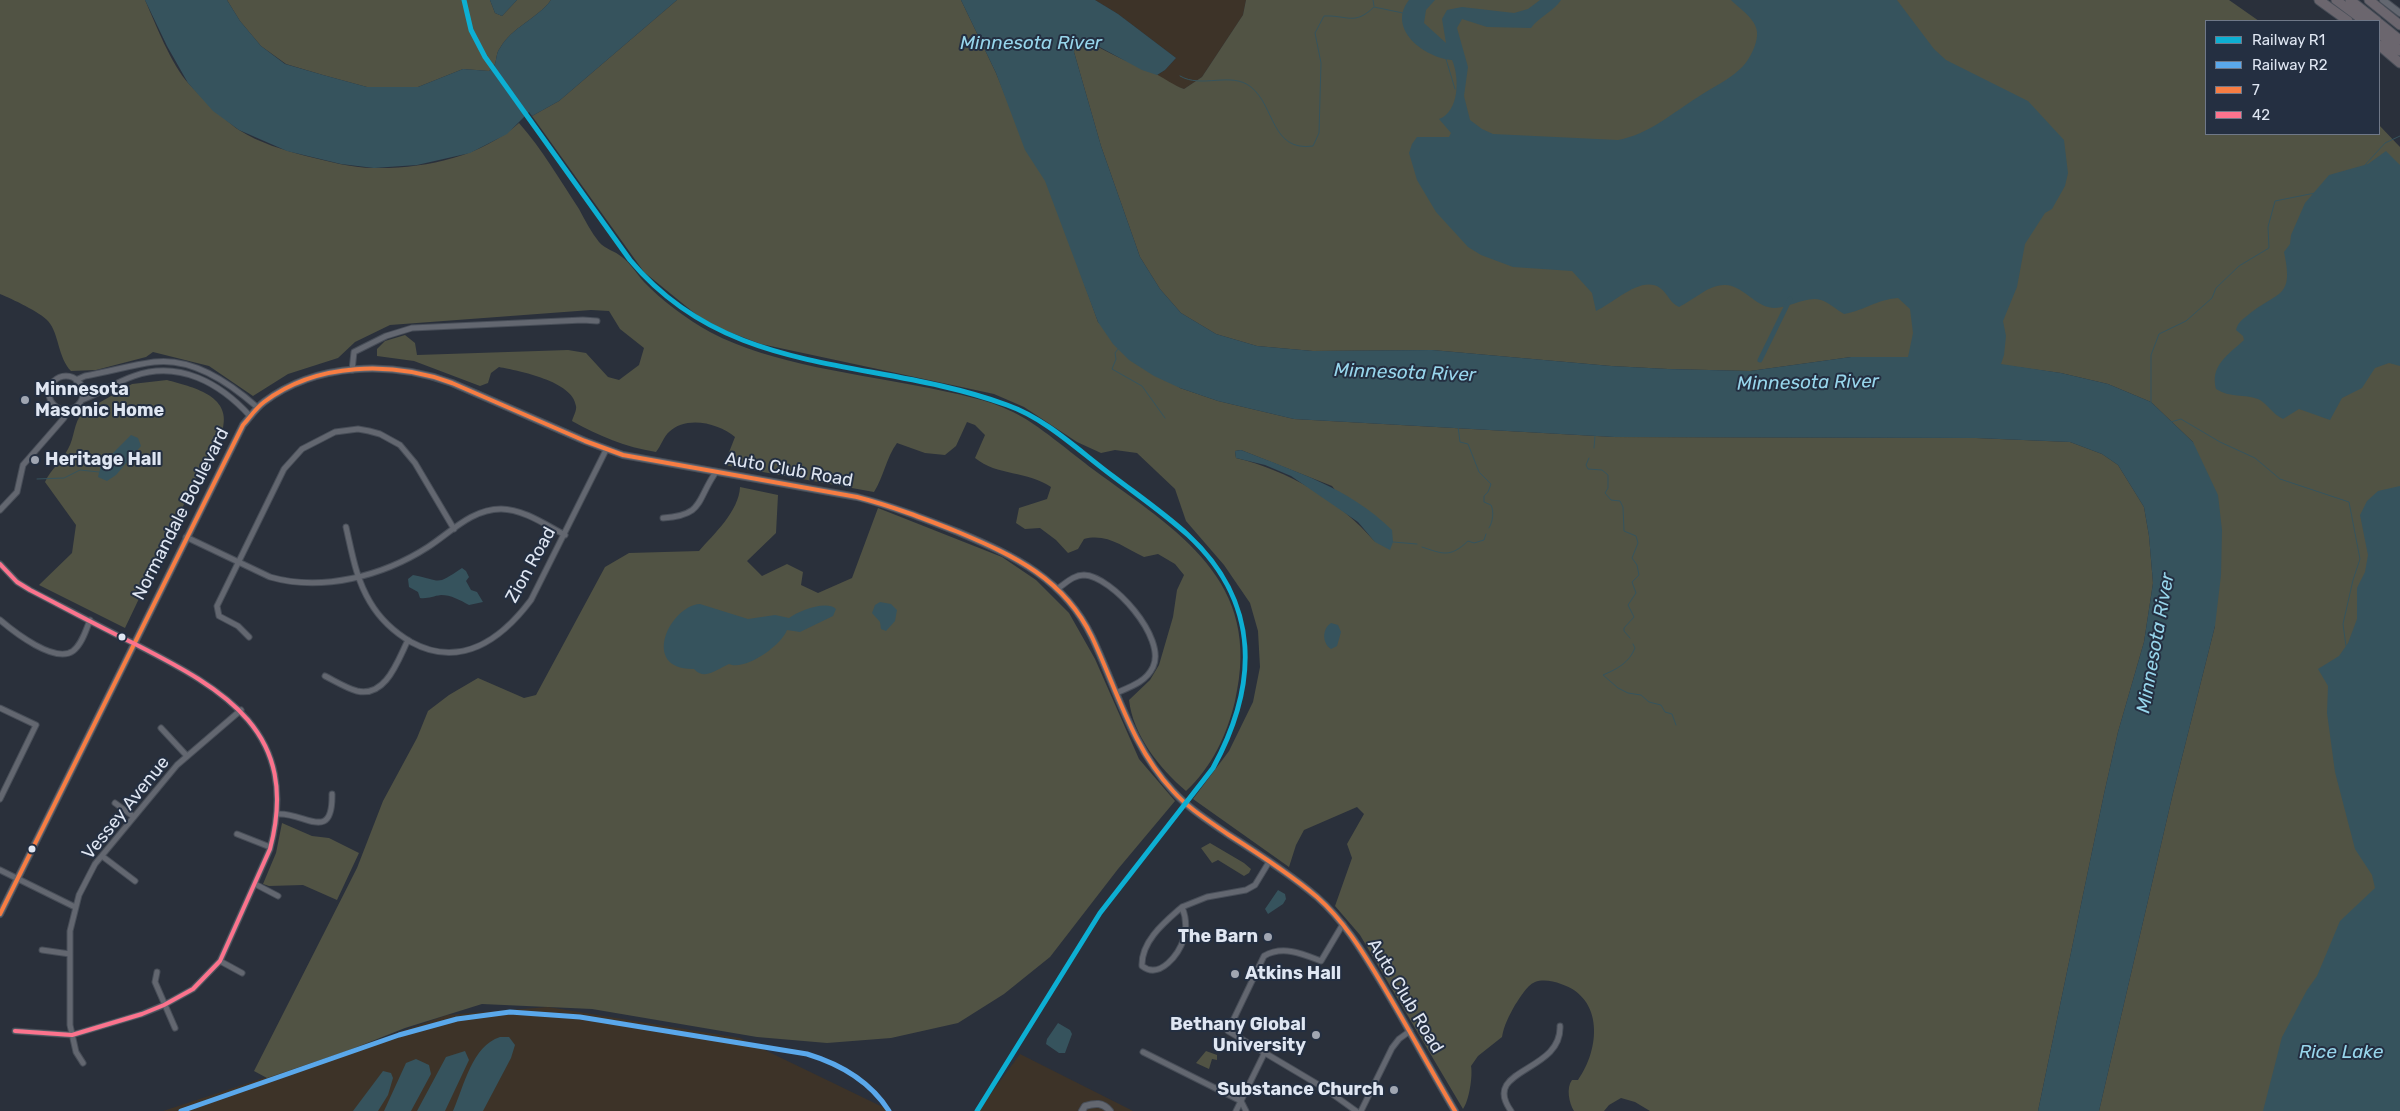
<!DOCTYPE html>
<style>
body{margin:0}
#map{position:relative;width:2400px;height:1111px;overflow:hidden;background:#2a303b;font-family:Rubik,sans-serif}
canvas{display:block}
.legend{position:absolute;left:2205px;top:20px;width:175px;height:115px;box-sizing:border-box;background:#242f41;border:1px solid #6f7888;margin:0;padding:6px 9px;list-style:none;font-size:15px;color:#dfe6f2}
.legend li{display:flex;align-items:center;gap:10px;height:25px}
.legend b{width:25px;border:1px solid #6f7888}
</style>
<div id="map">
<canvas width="2400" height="1111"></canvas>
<ul class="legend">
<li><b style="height:6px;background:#0dafd3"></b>Railway R1</li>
<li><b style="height:6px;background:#5aa8eb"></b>Railway R2</li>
<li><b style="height:6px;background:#f77d43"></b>7</li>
<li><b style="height:6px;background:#fc738d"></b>42</li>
</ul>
</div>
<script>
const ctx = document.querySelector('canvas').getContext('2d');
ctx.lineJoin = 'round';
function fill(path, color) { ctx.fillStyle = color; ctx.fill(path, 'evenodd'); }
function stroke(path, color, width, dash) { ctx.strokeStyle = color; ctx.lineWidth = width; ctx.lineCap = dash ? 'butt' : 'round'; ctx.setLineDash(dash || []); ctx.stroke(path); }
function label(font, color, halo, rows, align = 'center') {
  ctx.font = font + ' Rubik,sans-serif'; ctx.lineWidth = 4; ctx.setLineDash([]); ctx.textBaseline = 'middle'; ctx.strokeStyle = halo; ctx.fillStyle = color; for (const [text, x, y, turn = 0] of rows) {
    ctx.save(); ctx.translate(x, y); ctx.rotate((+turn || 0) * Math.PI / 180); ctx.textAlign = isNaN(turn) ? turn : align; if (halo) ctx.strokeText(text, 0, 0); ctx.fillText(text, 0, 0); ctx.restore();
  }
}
const industrial = new Path2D(`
 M 1095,0 L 1246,0 L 1243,15 L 1202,77 L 1184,89 L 1171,85 L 1157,75 L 1165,70 L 1176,58 L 1118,14 Z
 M 548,1007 L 740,1038 L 891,1111 L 163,1111 L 343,1052 L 447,1015 Z
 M 1020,1054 L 1133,1111 L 978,1111 Z`);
const green = new Path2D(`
 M 0,0 L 145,0 C 156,25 171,64 189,84 C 200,96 226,121 239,130 C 259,143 284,150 306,156 C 328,161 351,168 374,168 C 424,169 481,157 519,123 C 542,149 560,180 579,209 C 585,220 591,232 599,242 C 605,249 615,251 622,257 C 631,264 637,274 644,282 C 662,301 687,319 710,332 C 772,365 860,374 929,388 C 957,394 987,399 1013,412 C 1038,424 1071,453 1094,470 C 1177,531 1264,580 1235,701 C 1227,735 1212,767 1186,791 C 1159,768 1133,735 1129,700 L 1150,680 L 1159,665 L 1173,617 L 1177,590 L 1184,575 L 1175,564 L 1158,554 L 1144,557 C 1123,547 1107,533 1084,539 L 1078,549 L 1068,553 L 1056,540 L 1040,528 L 1025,529 L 1016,523 L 1019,508 L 1047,499 L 1051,487 C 1028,471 997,476 975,458 L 985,435 L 975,425 L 967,422 L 956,446 L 945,455 L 925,453 L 897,443 C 886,458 884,476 874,492 L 724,465 L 735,437 C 719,423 686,415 669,432 C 664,436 661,446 656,452 C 625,447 599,436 572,421 C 573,417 577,410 576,406 C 573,381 519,371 499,367 L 491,373 L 488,383 L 480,386 L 414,361 L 377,356 L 377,349 L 385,341 L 405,335 L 415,343 L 417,355 L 568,350 L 586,353 L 608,377 L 619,380 L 639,365 L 644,348 L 620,329 L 609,311 L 591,310 L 390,325 L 355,342 L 338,358 L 288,374 L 253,396 L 209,366 L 153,352 L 146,357 L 96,370 L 71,371 C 58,358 59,333 48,321 C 40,312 12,299 0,294 Z
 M 227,0 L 490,0 L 495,13 L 502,16 L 517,0 L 551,0 C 537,19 512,27 500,48 C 494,56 499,65 489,71 L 463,69 L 418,87 L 367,87 L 323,75 L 286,64 L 261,46 L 240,21 Z
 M 677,0 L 961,0 L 996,73 L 1010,107 L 1031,64 L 1078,266 L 1098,322 L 1180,388 L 1218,401 L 1294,419 L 1614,437 L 1976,438 L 2070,442 L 2102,454 L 2118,465 L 2144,507 L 2149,536 L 2153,583 L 2144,642 L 2118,732 L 2104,794 L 2038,1111 L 1650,1111 L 1635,1102 L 1621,1098 L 1609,1105 L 1604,1111 L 1574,1111 C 1569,1103 1566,1088 1572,1080 L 1578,1080 C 1600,1049 1604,998 1561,984 C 1553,981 1543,979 1535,982 C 1526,986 1520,998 1515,1005 C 1509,1016 1504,1025 1502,1037 L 1478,1056 L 1471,1066 C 1473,1076 1469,1101 1463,1109 L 1360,935 L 1335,906 L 1352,858 L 1347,844 L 1364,814 L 1357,807 L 1304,830 L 1296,845 L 1289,867 L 1193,799 L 1229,751 L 1253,702 L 1260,667 L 1258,631 L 1250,603 L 1224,565 L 1186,521 L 1175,489 L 1137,453 L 1115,450 L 1101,453 L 1077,442 L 1024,407 L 994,394 L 761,344 L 724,330 L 698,316 L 644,272 L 532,116 L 559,101 ZM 1241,450 L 1332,486 L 1375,542 C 1339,500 1289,471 1236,458 L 1235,451 Z
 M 1246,0 L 2229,0 L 2259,21 L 2206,21 L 2206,134 L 2379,134 L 2379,125 L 2400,147 L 2400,1111 L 2099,1111 L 2173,793 L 2215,626 L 2193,442 L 2151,402 L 2108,384 L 2061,373 L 1973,361 L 1851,357 L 1750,371 L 1668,369 L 1611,366 L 1432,350 L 1313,351 L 1257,346 L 1216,334 L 1181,313 L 1160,289 L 1140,257 L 1101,146 L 1074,52 L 1076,42 L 1084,39 C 1107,53 1131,63 1156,74 C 1166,79 1173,85 1184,89 L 1202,77 L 1243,15 Z
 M 167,380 C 192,387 231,395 223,428 C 221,437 212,448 207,456 L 125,628 L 39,585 L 72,553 L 76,525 L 45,482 C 51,469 62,461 68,449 C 75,437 73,423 83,412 L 132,384 Z
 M 740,487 L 778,495 L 776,533 L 747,561 L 762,576 L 787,564 L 803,572 L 801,585 L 818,593 L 852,578 L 878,508 L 1002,557 L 1036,580 L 1069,613 L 1095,659 L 1139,759 L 1175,801 L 1118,869 L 1050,957 L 1004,994 L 958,1023 L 891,1038 L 827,1043 L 757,1037 L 592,1009 L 482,1004 L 405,1028 L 347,1051 L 267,1078 L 254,1071 L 357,868 L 383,801 L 417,738 L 428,711 L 449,695 L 478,678 L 524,698 L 536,695 L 605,567 L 629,553 L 699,551 C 714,534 739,511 740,487 Z
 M 282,823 L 312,836 L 329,838 L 359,853 L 337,900 L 303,885 L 269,886 L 263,884 L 276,853 Z
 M 1210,843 L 1244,863 L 1251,869 L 1249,873 L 1244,876 L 1218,860 L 1212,863 L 1201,848 Z
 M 1206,1051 L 1217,1055 L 1217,1060 L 1212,1059 L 1209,1069 L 1196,1063 Z`);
const water = new Path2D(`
 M 145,0 L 227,0 L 240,21 L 261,46 L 285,64 L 323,75 L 367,87 L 418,87 L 463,69 L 489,71 C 499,65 494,56 500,48 C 512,27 537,19 551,0 L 677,0 L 559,101 L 532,116 L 529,112 L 507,134 L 470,153 L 417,165 L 374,168 L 341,164 L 287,151 L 239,130 L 213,111 L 188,83 L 167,46 Z
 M 490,0 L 517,0 L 502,16 L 495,13 Z
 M 961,0 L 1095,0 L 1118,14 L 1176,58 L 1165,70 L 1157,75 L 1142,70 L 1083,38 L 1076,42 L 1074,52 L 1101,146 L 1140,257 L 1160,289 L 1181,313 L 1216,334 L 1257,346 L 1313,351 L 1432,350 L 1611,366 L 1668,369 L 1750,371 L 1851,357 L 1908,357 L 1913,333 L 1910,309 L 1898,298 C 1875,300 1866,310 1844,314 C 1837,310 1828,302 1821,300 C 1804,295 1785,312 1768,307 C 1753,303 1740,284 1724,285 C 1708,285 1694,300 1679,307 C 1669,302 1669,295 1660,288 C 1641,275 1614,303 1596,311 L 1592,293 L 1572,271 L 1513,267 L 1481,255 L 1468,247 L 1436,212 L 1417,180 L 1409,153 L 1412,144 L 1417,137 L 1449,137 L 1451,133 L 1439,119 C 1459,112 1460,78 1452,60 C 1425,58 1386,29 1409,0 L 1435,0 L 1426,10 L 1424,23 L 1446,43 L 1442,19 L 1447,10 L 1462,7 L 1514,13 L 1528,9 L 1540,0 L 1561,0 C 1554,11 1539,17 1531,28 L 1487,27 L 1462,19 L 1457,28 L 1468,67 L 1464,96 L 1470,120 L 1482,129 L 1493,134 L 1618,140 C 1650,134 1672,113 1698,97 C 1714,86 1736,77 1747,61 C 1752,54 1758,41 1757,32 C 1756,19 1740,9 1731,0 L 1897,0 L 1934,49 L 1946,60 L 2028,101 L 2064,140 L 2068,173 L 2065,186 L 2052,209 L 2045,213 L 2025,244 L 2017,287 L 2003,321 L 2006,336 L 2004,355 L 2001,364 L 2061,373 L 2108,384 L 2151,402 L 2193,442 L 2218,495 L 2222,530 L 2221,575 L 2215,626 L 2173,793 L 2099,1111 L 2038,1111 L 2104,794 L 2118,732 L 2144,642 L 2153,583 L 2149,536 L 2144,507 L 2118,465 L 2102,454 L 2070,442 L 1976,438 L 1614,437 L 1294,419 L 1218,401 L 1180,388 L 1154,376 L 1129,360 L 1113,344 L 1098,322 L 1045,181 L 1025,150 L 996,73 Z
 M 2386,151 L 2400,165 L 2400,366 L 2389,363 L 2375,368 L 2362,388 L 2342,398 L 2330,420 L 2299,409 L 2283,419 C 2271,413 2267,403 2258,399 C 2244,394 2230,398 2216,389 C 2210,365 2228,355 2244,340 L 2243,336 L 2236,330 C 2238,322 2242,320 2248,315 C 2279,290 2294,299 2284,252 L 2290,244 L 2291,235 L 2305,203 L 2329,175 L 2368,164 Z
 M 131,435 L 138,438 L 141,446 L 116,475 L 107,481 L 98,477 L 101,465 Z
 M 1241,450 C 1296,472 1348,487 1392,530 L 1393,542 L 1390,550 L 1375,542 L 1358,522 L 1291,476 L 1265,465 L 1236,458 L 1235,451 Z
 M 2400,486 L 2400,1111 L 2263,1111 L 2282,1037 L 2307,990 L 2317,976 L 2340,921 L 2375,888 L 2372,875 L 2355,849 L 2335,772 L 2327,713 L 2328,686 L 2318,669 L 2339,656 L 2348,643 L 2357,619 L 2357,588 L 2365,572 L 2368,555 L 2360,515 L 2367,501 L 2378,491 Z
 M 462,568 L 466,571 L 469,577 L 466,581 L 471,590 L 477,592 L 483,602 L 469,605 C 460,600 451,595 441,595 C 433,596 428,599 420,598 L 418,592 L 409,587 L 408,579 L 413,575 C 443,581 435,586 462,568 Z
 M 880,602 L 891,604 L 897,610 L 895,621 L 886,631 L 881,629 L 880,622 L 872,613 L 875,605 Z
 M 700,604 L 748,619 L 775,615 L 789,618 C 799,611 826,600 836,609 L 833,616 L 800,632 L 787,630 C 781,646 745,671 729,664 C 717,669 705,681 694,669 C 640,670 669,606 700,604 Z
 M 1331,623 L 1338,625 L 1341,632 L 1337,646 L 1331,649 C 1322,643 1322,629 1331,623 Z
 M 1278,890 L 1285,894 L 1286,899 L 1283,904 L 1268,914 L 1265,909 Z
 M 1058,1023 L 1070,1030 L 1072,1034 L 1065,1053 L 1059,1053 L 1046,1044 L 1047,1039 Z
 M 500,1037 L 509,1037 L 515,1045 L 511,1058 L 483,1111 L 453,1111 C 464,1086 472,1046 500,1037 Z
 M 465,1051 L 469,1060 L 445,1111 L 417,1111 L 446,1057 Z
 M 416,1059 L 429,1065 L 431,1074 L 411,1111 L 384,1111 L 406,1063 Z
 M 383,1071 L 391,1073 L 393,1078 L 388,1095 L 378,1111 L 353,1111 Z`);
const pier = new Path2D(`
 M 493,65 L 530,117 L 529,116 L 526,118 L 490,68 Z`);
const stream = new Path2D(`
 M 1373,0 L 1374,6
 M 1446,59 L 1455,89
 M 1180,76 C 1202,89 1231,71 1251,87 C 1275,106 1271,152 1313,146 L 1319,133 L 1321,63 L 1315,33 L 1324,16 C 1348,15 1354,26 1374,7 L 1403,13
 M 2365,165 L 2385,143 L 2400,136
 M 1118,349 L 1115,353 L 1116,359 L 1112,369 L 1142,386 L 1165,418
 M 2151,403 L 2151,355 L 2159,334 L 2186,321 L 2212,298 L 2216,288 L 2239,266 L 2269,248 L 2268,227 L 2275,201 L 2315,193
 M 2171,422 L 2181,419 L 2220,442 L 2255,458 L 2280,479 L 2349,502 L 2360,559 L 2353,580 L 2343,624 L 2346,646
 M 1458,426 L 1460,442 L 1468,444 L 1479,472 L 1491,484 L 1488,492 L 1484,496 L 1484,502 L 1491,505 C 1494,511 1493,522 1489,528
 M 1594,448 L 1595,436
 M 1589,458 L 1586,465 L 1588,469 L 1602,470 L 1608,475 L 1608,488 L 1605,493 L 1611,500 L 1620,501 L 1623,507 L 1624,531 L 1636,536 L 1638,543 L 1632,558 L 1637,565 L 1639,575 L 1632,582 L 1636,593 L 1628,605 L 1634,617 L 1624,628 L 1624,631 L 1630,638
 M 37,479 L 64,478 L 80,470 L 99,472
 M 1393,542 L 1417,544
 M 1422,547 C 1443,554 1450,558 1468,541 L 1474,543 L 1484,540 L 1486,534
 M 1633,644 L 1635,648 C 1629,663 1617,669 1603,675 L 1618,688 L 1628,693 L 1641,695 L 1649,702 L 1661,705 L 1665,712 L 1672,714 L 1676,725`);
const canal = new Path2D(`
 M 1760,360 L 1790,299`);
const minor = new Path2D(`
 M 352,370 L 354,352 L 386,336 L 412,328 L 583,320 L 597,321
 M49 393a17 17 0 1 1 34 0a17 17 0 1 1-34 0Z
 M 76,380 L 85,376 C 108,372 131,365 154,362 C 193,357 230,383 257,407
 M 82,400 C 100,393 116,382 134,376 C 179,360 220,383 250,416
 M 0,510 L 17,492 L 23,465 L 64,418 L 65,411
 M 663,518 C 705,515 696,500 716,472
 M 346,527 C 352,553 356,579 370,602 C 380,619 394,632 411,642 C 460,669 501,640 531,600 L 606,450
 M 186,537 L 270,577 C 322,592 383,576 428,547 C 451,532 472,509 501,509 C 523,509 546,525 565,535
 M 0,564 L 17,582 L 30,590 C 65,608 100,627 135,644 C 225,690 301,732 270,849 L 220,961 L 193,989 L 164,1005 L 142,1014 L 72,1035 L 15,1031
 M 1057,589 C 1065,584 1073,575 1084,575 C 1112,576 1167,638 1153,667 C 1146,682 1130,687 1116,693
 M 0,620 C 14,632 55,664 73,651 C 82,644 86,630 90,620
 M 249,637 L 238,626 L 219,616 L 217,606 L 284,469 L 302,449 L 335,432 L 358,429 L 369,431 L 380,434 L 400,445 L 415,463 L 454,529
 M 325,676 C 335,681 346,688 357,691 C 386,698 398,660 408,640
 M 0,708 L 36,725 L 0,799
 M 161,728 L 187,756
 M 115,803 L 134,817
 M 278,814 C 304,812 333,844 332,794
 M 237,834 L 270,847
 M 102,856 L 135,881
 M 0,870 L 75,907
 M 255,884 L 278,896
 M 1182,907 C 1165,922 1141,941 1142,966 C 1160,980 1179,954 1184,938 C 1187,927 1186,917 1182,907 L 1207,897 L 1246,890 L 1255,885 L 1269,862
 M 1343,924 L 1321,961 C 1303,954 1283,945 1264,956 L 1228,1031 L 1324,1088 L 1356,1111
 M 42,950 L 70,954
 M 220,961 L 242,973
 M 157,972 L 155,982 L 175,1028
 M 1143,1052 L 1241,1101 L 1246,1111
 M 83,1063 L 76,1052 L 70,1025 L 70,931 L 79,895 L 95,864 L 177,765 L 241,710
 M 1236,1111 L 1264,1054
 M 1361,1111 L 1392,1048 L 1399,1039 L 1410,1031
 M 1511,1111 C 1480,1068 1562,1073 1560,1026`);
const tertiary = new Path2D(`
 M 2383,0 L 2400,13
 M 0,914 L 243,425 C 250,417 256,408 264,402 C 317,362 392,361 452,383 L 585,441 L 623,455 L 857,497 C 892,506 925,519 958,532 C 1015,556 1064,579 1092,637 C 1117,690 1132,747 1173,791 C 1189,809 1209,821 1229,835 C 1259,854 1290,874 1317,897 C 1343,920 1361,949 1379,979 C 1405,1022 1429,1067 1455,1111
 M 1082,1111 L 1085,1106 C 1095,1103 1103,1102 1110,1111`);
const motorway = new Path2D(`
 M 2319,0 L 2348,21
 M 2336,0 L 2364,21
 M 2350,0 L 2377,21
 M 2369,0 L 2400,25
 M 2379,23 L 2400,40
 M 2379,33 L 2400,51
 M 2379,45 L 2400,63`);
const bus1 = new Path2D(`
 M 0,914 L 243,425 C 250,417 256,408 264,402 C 317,362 392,361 452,383 L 585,441 L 623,455 L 857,497 C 892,506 925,519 958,532 C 1015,556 1064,579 1092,637 C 1117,690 1132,747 1173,791 C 1189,809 1209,821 1229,835 C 1259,854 1290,874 1317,897 C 1343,920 1361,949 1379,979 C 1405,1022 1429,1067 1455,1111`);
const bus2 = new Path2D(`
 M 0,564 L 17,582 L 30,590 C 65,608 100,627 135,644 C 225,690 301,732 270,849 L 220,961 L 193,989 L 164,1005 L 142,1014 L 72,1035 L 15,1031`);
const rail1 = new Path2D(`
 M 464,0 L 471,30 L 485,57 L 630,260 C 730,380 874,356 1007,405 C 1047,419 1080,452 1114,477 C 1139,496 1165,514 1188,535 C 1261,603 1258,685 1213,768 L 1100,913 L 977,1111`);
const rail2 = new Path2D(`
 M 181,1111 L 399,1035 L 457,1019 L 510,1012 L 580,1017 L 807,1054 C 840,1064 870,1081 889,1111`);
const markers = [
 [25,400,5,"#a0a6b2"],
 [35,460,5,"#a0a6b2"],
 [122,637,4.5,"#dfe6f2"],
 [32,849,4.5,"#dfe6f2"],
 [1268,937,5,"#a0a6b2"],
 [1235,974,5,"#a0a6b2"],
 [1316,1035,5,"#a0a6b2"],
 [1394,1090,5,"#a0a6b2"]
];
const poiNames = [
 ["Minnesota",35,390],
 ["Masonic Home",35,411],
 ["Heritage Hall",45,460],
 ["The Barn",1258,937,"right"],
 ["Atkins Hall",1245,974],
 ["Bethany Global",1306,1025,"right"],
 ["University",1306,1046,"right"],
 ["Substance Church",1384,1090,"right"]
];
const streetNames = [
 ["Auto Club Road",789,470,10],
 ["Normandale Boulevard",181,514,-63],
 ["Zion Road",531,565,-61],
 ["Vessey Avenue",126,808,-51],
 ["Auto Club Road",1405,996,59]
];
const waterNames = [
 ["Minnesota River",1031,44],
 ["Minnesota River",1405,373,2],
 ["Minnesota River",1808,383,-1],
 ["Minnesota River",2156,643,-80],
 ["Rice Lake",2341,1053]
];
fill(industrial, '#3d3328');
fill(green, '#515344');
fill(water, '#36535d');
fill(pier, '#2a303b');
stroke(stream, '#36535d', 1);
stroke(canal, '#36535d', 5);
stroke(minor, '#484e58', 7);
stroke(tertiary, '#484e58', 8);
stroke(motorway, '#484e58', 11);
stroke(minor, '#636770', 5);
stroke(tertiary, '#636770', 6);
stroke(motorway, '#6b666e', 9);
stroke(bus1, '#f77d43', 4);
stroke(bus2, '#fc738d', 4);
stroke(rail1, '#0dafd3', 5);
stroke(rail2, '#5aa8eb', 5);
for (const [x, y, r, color] of markers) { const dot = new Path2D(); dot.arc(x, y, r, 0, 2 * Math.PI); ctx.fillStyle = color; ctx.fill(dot); stroke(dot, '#242f41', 2); }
label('bold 18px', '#dfe6f2', '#242f41', poiNames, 'left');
label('18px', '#dfe6f2', '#242f41', streetNames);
label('italic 19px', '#97d5eb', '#242f41', waterNames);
</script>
